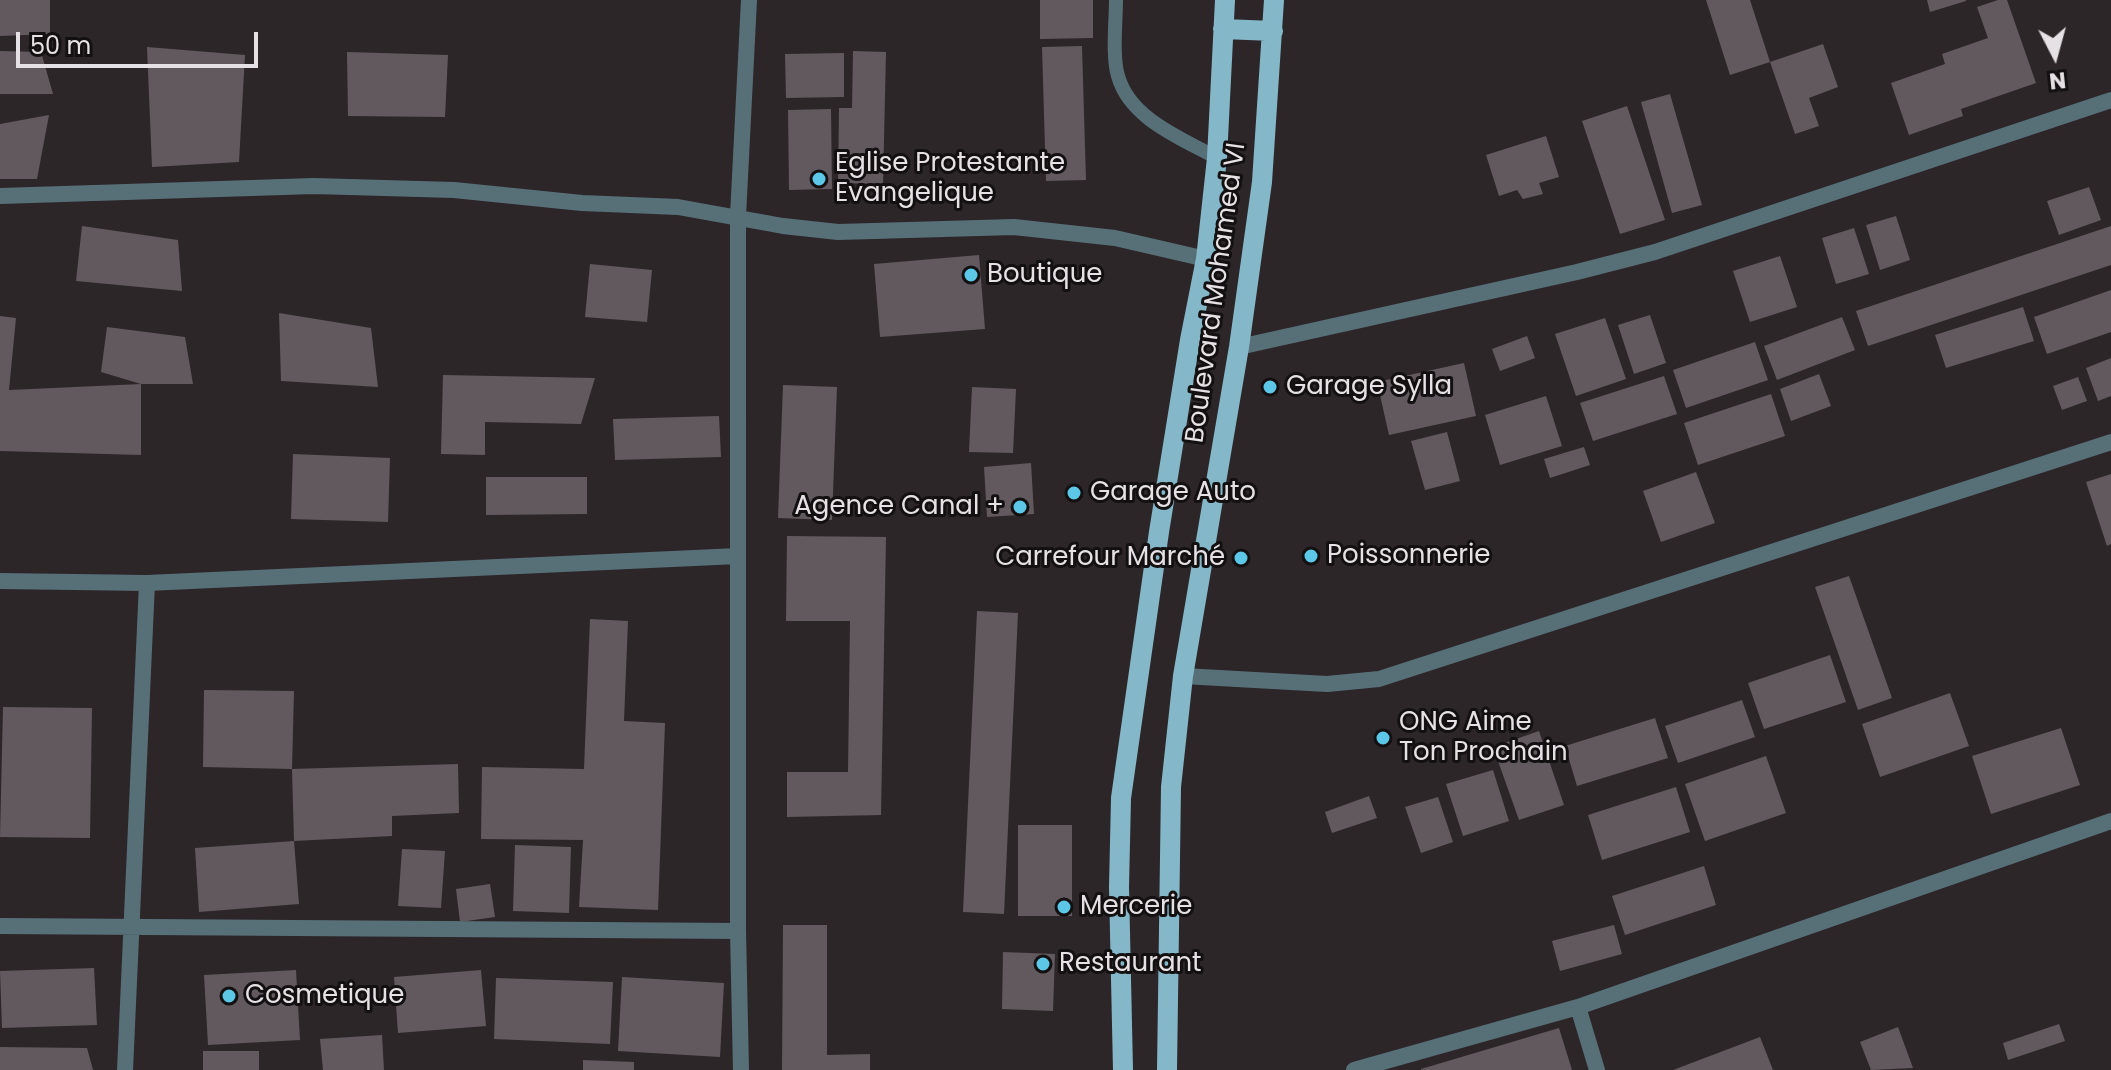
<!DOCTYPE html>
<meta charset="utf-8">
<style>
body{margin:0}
#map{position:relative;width:2111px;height:1070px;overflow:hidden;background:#2d2629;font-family:Poppins,sans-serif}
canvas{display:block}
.north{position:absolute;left:2015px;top:16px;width:80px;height:80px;-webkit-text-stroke:6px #131011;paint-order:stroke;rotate:174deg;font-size:22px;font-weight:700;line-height:32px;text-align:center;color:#e6e1e4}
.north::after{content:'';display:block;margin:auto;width:28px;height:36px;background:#e6e1e4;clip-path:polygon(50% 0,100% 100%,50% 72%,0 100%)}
.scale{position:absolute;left:16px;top:32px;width:242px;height:36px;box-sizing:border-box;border:4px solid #e6e1e4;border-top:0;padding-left:10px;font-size:24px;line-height:28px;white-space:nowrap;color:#e6e1e4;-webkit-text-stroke:6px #131011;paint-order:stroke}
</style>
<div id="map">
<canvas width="2111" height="1070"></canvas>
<div class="north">N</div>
<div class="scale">50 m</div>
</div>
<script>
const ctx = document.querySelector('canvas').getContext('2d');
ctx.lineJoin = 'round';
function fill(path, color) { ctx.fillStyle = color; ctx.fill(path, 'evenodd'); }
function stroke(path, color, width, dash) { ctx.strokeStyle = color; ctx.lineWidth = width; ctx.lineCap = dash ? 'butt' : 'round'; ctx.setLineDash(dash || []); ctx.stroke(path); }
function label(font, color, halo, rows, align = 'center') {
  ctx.font = font + ' Poppins,sans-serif'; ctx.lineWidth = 6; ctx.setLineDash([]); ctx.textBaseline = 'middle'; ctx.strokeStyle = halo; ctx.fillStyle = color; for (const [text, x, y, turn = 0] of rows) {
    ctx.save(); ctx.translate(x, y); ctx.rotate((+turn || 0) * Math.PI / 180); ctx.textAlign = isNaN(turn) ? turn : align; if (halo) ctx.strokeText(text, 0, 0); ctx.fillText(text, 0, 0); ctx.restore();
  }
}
const building = new Path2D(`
 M 0,0 L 50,0 L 50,34 L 0,36 Z
 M 1040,0 L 1093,0 L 1093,38 L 1040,39 Z
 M 1706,0 L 1750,0 L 1770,62 L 1823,44 L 1838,87 L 1809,98 L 1819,126 L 1795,134 L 1770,62 L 1730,75 Z
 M 1927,0 L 1966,0 L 1966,1 L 1930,12 Z
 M 1998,0 L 2007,0 L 2036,83 L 1961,109 L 1963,116 L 1909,135 L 1891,83 L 1945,64 L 1942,54 L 1988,38 L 1977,7 Z
 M 1082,46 L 1086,180 L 1046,181 L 1042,47 Z
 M 147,47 L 245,55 L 239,162 L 152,167 Z
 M 0,51 L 41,52 L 53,94 L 0,94 Z
 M 853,51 L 886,52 L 883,184 L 838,183 L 839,108 L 852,108 Z
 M 347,52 L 448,55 L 445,117 L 348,116 Z
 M 844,53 L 844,97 L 786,98 L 785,54 Z
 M 1670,94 L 1702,205 L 1672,213 L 1641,102 Z
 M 1627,106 L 1665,220 L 1620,234 L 1582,121 Z
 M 831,109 L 832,189 L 789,190 L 788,110 Z
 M 49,115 L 37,179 L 0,179 L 0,124 Z
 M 1546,136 L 1559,177 L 1539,183 L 1543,194 L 1523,199 L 1517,190 L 1499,196 L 1486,155 Z
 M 2089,187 L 2101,220 L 2059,235 L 2047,201 Z
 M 1896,216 L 1910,260 L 1880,270 L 1866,225 Z
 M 82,226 L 178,240 L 182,291 L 76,281 Z
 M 2111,226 L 2111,265 L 1868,346 L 1856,311 Z
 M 1854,228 L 1869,274 L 1836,284 L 1822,238 Z
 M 979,255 L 985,329 L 880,337 L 874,264 Z
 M 1780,256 L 1797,307 L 1750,322 L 1733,271 Z
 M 590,264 L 652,270 L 647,322 L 585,317 Z
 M 2111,290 L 2111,332 L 2047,354 L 2034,317 Z
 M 2023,307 L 2034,341 L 1946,368 L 1935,335 Z
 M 279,313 L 371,328 L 378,387 L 281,381 Z
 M 1650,315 L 1666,363 L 1634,374 L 1618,325 Z
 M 0,316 L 16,318 L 9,390 L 141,384 L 101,372 L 107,327 L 185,337 L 193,384 L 141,384 L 141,455 L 0,451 Z
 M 1842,317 L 1855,350 L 1777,380 L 1764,346 Z
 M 1605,318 L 1626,379 L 1576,396 L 1555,334 Z
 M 1527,336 L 1535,358 L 1500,371 L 1492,349 Z
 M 1755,342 L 1768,380 L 1686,408 L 1673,370 Z
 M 2111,358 L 2111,396 L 2098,401 L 2086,368 Z
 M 1464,363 L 1476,416 L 1389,435 L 1377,382 Z
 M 1819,374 L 1831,406 L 1791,421 L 1780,389 Z
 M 443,375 L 595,378 L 581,424 L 485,422 L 485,455 L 441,454 Z
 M 1664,376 L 1677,414 L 1593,441 L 1580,403 Z
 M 2078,377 L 2087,401 L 2062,410 L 2053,386 Z
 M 783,385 L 837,387 L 832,520 L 778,518 Z
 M 972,387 L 1016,389 L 1013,453 L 969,452 Z
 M 1771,394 L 1785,436 L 1698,465 L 1684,423 Z
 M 1546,396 L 1562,446 L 1500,465 L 1485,415 Z
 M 719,416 L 721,457 L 615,460 L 613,419 Z
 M 1447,432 L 1460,481 L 1425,490 L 1411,441 Z
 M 1584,447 L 1590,465 L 1550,478 L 1544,459 Z
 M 293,454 L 390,458 L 388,522 L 291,519 Z
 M 1031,463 L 1034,514 L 987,517 L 984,467 Z
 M 1696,472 L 1715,523 L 1661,542 L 1643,491 Z
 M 2111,474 L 2111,544 L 2107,546 L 2086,482 Z
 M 486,477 L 587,477 L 587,514 L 486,515 Z
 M 787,536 L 886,537 L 881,815 L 787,817 L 787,772 L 848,772 L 850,621 L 786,621 Z
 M 1849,576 L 1892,698 L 1858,710 L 1815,587 Z
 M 977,611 L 1018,613 L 1004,914 L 963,912 Z
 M 590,619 L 628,621 L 624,721 L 665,723 L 658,910 L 579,907 L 583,840 L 481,839 L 482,767 L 584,769 Z
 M 1830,655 L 1846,702 L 1764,729 L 1748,683 Z
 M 204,690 L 294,691 L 292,769 L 203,767 Z
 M 1950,693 L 1969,746 L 1880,777 L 1862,724 Z
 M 1742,700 L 1755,737 L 1678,763 L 1665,726 Z
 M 3,707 L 92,708 L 90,838 L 0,837 Z
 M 1655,718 L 1668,758 L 1577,786 L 1565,746 Z
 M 2061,728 L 2080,785 L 1991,814 L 1972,756 Z
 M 1539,731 L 1564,805 L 1519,820 L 1493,747 Z
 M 1766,756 L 1786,813 L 1705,841 L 1685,784 Z
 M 458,764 L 459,813 L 392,816 L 392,836 L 294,841 L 292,769 Z
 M 1493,770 L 1509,821 L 1463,836 L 1446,784 Z
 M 1676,787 L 1690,832 L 1602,860 L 1588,815 Z
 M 1369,796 L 1377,818 L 1332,833 L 1325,812 Z
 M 1438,797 L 1453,842 L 1421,853 L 1405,807 Z
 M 1018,825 L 1072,825 L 1072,916 L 1018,916 Z
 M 294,841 L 299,904 L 199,912 L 195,848 Z
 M 515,845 L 571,847 L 569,913 L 513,911 Z
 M 402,849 L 445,851 L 441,908 L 398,906 Z
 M 1704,866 L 1716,905 L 1625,935 L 1612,896 Z
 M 490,884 L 495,917 L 460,922 L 456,889 Z
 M 783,925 L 827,925 L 827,1055 L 870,1054 L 870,1070 L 782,1070 Z
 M 1614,925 L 1622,954 L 1560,971 L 1552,941 Z
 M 1003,952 L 1055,954 L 1053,1011 L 1002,1009 Z
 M 94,968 L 97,1025 L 2,1028 L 0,971 Z
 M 296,970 L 300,1040 L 208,1045 L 204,975 Z
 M 481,970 L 486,1026 L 398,1033 L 394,977 Z
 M 622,977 L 724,983 L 720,1057 L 618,1051 Z
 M 496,978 L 613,982 L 610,1044 L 494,1039 Z
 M 2059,1024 L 2065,1041 L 2008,1060 L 2003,1043 Z
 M 1898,1027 L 1913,1068 L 1871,1070 L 1860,1042 Z
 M 1559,1028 L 1572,1070 L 1421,1070 L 1421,1069 Z
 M 382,1035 L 384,1070 L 323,1070 L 320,1039 Z
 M 1760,1037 L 1773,1070 L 1673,1070 Z
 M 0,1047 L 87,1048 L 93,1070 L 0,1070 Z
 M 203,1051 L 259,1051 L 259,1070 L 203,1070 Z
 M 583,1060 L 634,1062 L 634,1070 L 583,1070 Z`);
const service = new Path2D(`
 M 1116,0 C 1116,21 1112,56 1118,76 C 1130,119 1181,138 1217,158`);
const minor = new Path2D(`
 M 0,196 L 314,186 L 454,190 L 582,203 L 678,207 L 783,226 L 838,232 L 1014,227 L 1115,238 L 1206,259
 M 1239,347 L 1577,272 L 1655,252 L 2111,100
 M 0,581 L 147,583 L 738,556
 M 1183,676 L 1327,684 L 1379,679 L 2111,442
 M 0,926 L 738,931
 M 1578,1007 L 1597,1070
 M 125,1070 L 147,583
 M 741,1070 L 738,931 L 738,216 L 749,0
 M 1354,1070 L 1578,1007 L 2111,821`);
const primary = new Path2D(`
 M 1223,29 L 1273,31
 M 1123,1070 L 1119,887 L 1121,798 L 1159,532 L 1190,340 L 1206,259 L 1217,158 L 1225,0
 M 1167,1070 L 1171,787 L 1183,676 L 1239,347 L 1262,182 L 1274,0`);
const markers = [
 [819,179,8,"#5cc7e7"],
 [971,275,8,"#5cc7e7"],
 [1270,387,8,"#5cc7e7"],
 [1074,493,8,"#5cc7e7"],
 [1020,507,8,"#5cc7e7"],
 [1311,556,8,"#5cc7e7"],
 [1241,558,8,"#5cc7e7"],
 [1383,738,8,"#5cc7e7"],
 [1064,907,8,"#5cc7e7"],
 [1043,964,8,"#5cc7e7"],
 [229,996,8,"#5cc7e7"]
];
const poiNames = [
 ["Eglise Protestante",835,164],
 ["Evangelique",835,194],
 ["Boutique",987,275],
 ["Garage Sylla",1286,387],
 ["Garage Auto",1090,493],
 ["Agence Canal +",1004,507,"right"],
 ["Poissonnerie",1327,556],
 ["Carrefour Marché",1225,558,"right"],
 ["ONG Aime",1399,723],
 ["Ton Prochain",1399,753],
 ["Mercerie",1080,907],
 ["Restaurant",1059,964],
 ["Cosmetique",245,996]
];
const streetNames = [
 ["Boulevard Mohamed VI",1217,293,-82]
];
fill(building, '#61595d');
stroke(service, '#577078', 14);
stroke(minor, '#577078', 16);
stroke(primary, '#84b8c8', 20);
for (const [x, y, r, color] of markers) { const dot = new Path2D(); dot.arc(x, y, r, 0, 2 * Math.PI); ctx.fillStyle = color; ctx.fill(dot); stroke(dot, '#131011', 3); }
label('26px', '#e6e1e4', '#131011', poiNames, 'left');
label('26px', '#e6e1e4', '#131011', streetNames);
</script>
